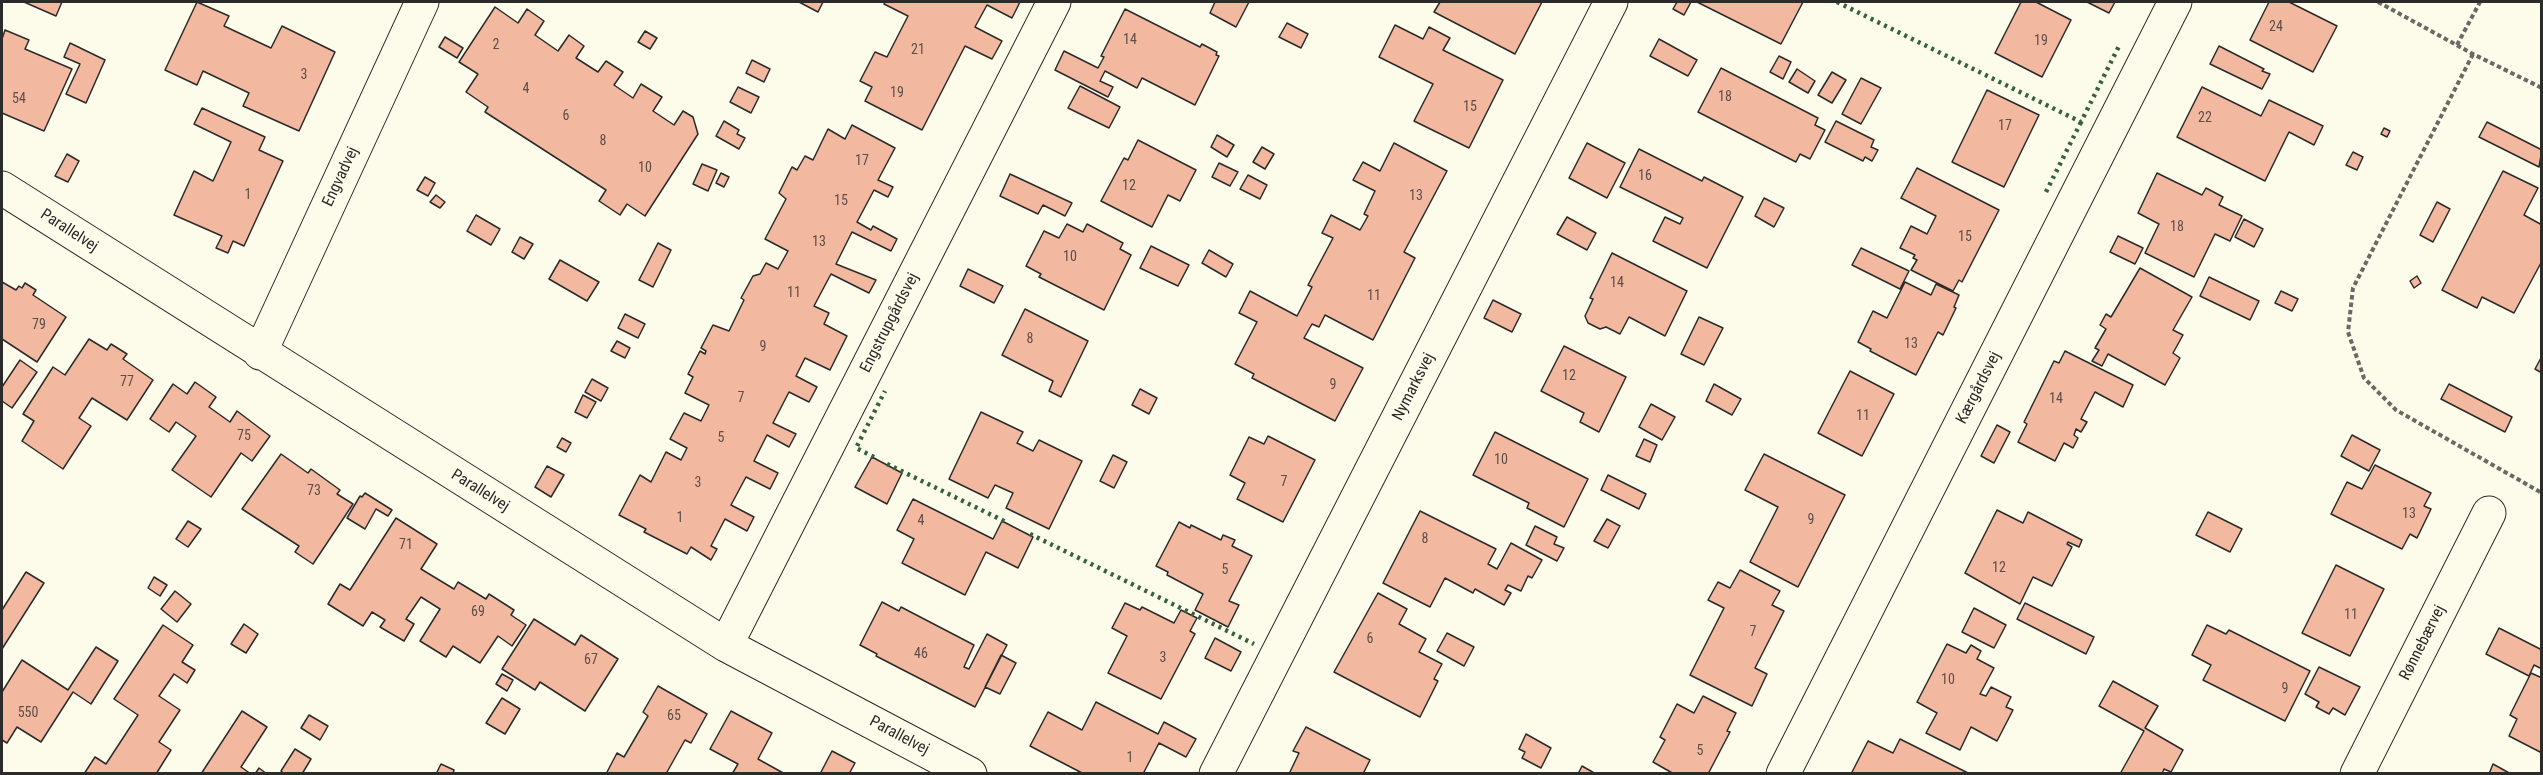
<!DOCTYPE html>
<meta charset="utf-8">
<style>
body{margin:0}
#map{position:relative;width:2543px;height:775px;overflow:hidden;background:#fdfbea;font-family:"Roboto Condensed",sans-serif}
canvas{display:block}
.frame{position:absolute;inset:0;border:3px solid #2b2b2b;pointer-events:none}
</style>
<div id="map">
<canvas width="2543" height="775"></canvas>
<div class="frame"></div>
</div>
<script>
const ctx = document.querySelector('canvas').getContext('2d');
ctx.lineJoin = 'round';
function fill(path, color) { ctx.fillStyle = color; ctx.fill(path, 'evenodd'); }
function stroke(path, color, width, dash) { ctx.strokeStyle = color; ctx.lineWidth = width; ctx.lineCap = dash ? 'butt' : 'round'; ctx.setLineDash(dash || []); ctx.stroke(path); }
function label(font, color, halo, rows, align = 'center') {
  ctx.font = font + ' "Roboto Condensed",sans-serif'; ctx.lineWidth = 4.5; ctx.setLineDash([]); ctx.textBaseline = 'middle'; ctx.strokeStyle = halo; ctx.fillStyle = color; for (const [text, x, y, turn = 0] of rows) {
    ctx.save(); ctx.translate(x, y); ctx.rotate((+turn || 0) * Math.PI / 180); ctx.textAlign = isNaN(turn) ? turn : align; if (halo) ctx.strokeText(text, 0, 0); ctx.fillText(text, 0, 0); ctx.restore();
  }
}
const building = new Path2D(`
 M 24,2 L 62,2 L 56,16 Z
 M 197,2 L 229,16 L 224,26 L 271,48 L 282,26 L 335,52 L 299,131 L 243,106 L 249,93 L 203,71 L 197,85 L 165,70 Z
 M 799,2 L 823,2 L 818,12 Z
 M 885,2 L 1020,2 L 1012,18 L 987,5 L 975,27 L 1002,41 L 992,59 L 965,46 L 922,130 L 865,101 L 872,87 L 860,81 L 875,52 L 887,57 L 908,16 L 884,4 Z
 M 1215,2 L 1249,2 L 1236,27 L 1210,13 Z
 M 1440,2 L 1542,2 L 1515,54 L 1434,12 Z
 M 1677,2 L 1691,2 L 1684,15 L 1673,9 Z
 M 1697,2 L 1803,2 L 1781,44 Z
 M 2021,2 L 2036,2 L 2071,20 L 2042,77 L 1995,53 Z
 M 2087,2 L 2115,2 L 2109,13 Z
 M 2269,2 L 2289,2 L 2337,26 L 2313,72 L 2250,40 Z
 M 495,7 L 518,23 L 527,9 L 544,21 L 535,35 L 558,51 L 569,35 L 584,46 L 576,58 L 598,72 L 606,61 L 623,72 L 614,85 L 633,98 L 641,84 L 662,97 L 653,111 L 674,125 L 683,111 L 693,117 L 698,134 L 645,216 L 627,204 L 620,215 L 599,201 L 606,190 L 485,112 L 488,107 L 466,92 L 478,74 L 459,62 Z
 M 1125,9 L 1200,47 L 1202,44 L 1217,52 L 1216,55 L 1219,56 L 1195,105 L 1142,78 L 1137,88 L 1105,71 L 1100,81 L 1113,87 L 1108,97 L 1055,70 L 1064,51 L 1098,68 L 1104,57 L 1101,56 Z
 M 1287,23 L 1308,34 L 1301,48 L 1279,37 Z
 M 1395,25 L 1423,39 L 1429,27 L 1450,38 L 1443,50 L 1503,80 L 1469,148 L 1414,121 L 1433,84 L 1379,57 Z
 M 5,30 L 29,40 L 25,49 L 72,69 L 44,131 L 2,113 L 2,39 Z
 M 645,31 L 657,38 L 650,49 L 638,42 Z
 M 445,37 L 463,48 L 457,58 L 439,47 Z
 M 1659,39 L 1697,60 L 1688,76 L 1650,56 Z
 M 70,43 L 105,60 L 86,103 L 66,94 L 80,64 L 64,57 Z
 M 2219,46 L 2264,69 L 2262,71 L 2270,74 L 2262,89 L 2210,64 Z
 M 1779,56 L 1791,62 L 1783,79 L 1770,72 Z
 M 752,60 L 770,69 L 764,82 L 746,73 Z
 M 1721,68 L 1818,118 L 1815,125 L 1825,130 L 1810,159 L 1800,154 L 1796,162 L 1698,112 Z
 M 1797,69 L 1815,81 L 1808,93 L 1789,82 Z
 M 1832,72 L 1846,80 L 1832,103 L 1818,95 Z
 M 1861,78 L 1881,88 L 1861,124 L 1842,114 Z
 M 1080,86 L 1120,107 L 1109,128 L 1068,108 Z
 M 738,87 L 759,97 L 751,113 L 730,102 Z
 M 2202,87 L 2261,116 L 2269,100 L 2323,126 L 2314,145 L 2289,132 L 2265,181 L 2177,137 Z
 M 1987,90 L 2039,115 L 2004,187 L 1952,162 Z
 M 202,108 L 265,137 L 259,150 L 283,161 L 244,246 L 233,241 L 228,253 L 216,248 L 222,236 L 174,215 L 194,171 L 213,181 L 231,142 L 194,124 Z
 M 724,121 L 739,130 L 737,134 L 745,138 L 739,149 L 716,136 Z
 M 1836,121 L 1874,140 L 1871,147 L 1878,150 L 1872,161 L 1865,157 L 1863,161 L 1825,142 Z
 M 2487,122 L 2542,150 L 2539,167 L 2479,137 Z
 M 852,125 L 895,148 L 878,180 L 893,187 L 888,197 L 874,190 L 857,222 L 871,230 L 873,226 L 897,239 L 891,251 L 852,232 L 836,264 L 876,280 L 869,293 L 831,274 L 814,306 L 829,313 L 824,324 L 847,336 L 830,370 L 805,358 L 796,376 L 817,387 L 809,402 L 789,392 L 773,423 L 796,434 L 789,447 L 767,435 L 754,461 L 778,473 L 770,489 L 746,477 L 731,505 L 754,517 L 747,531 L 725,519 L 711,546 L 717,549 L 711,560 L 691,547 L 687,554 L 644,532 L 646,529 L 619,515 L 640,475 L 651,482 L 666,452 L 681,460 L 687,448 L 670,439 L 684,413 L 701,421 L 709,405 L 685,393 L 693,377 L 688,374 L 700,351 L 705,354 L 706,351 L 701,348 L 713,325 L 729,331 L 744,300 L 741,298 L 753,276 L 760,274 L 766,263 L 778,269 L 788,251 L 765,239 L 786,199 L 779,193 L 792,167 L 797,170 L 805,156 L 813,160 L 828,129 L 845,139 Z
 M 2384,128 L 2390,131 L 2387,137 L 2381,134 Z
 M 1217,135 L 1234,145 L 1227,157 L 1211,147 Z
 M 1138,140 L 1196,170 L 1180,201 L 1168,195 L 1152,227 L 1101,201 L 1124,158 L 1128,160 Z
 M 1394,143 L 1447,171 L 1404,252 L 1415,258 L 1373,340 L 1325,315 L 1319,327 L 1312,324 L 1304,338 L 1363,368 L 1335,421 L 1252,378 L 1254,374 L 1235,364 L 1257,322 L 1239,313 L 1250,291 L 1297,316 L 1312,287 L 1308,285 L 1333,238 L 1322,233 L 1331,215 L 1360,230 L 1368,216 L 1364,214 L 1375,191 L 1353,180 L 1363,162 L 1380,171 Z
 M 1587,143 L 1625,163 L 1607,198 L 1569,178 Z
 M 1262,147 L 1274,154 L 1265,169 L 1253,162 Z
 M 1639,149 L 1702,181 L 1704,177 L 1743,197 L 1707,268 L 1653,241 L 1665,217 L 1680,224 L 1683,218 L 1620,187 Z
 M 2353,152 L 2363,157 L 2357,170 L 2346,165 Z
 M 67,154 L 79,161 L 68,182 L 55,176 Z
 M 1219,163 L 1238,172 L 1230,186 L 1212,177 Z
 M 702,164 L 717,170 L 708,191 L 693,184 Z
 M 1917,168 L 1999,210 L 1962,282 L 1959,280 L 1953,291 L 1911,270 L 1917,260 L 1913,258 L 1915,255 L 1900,248 L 1911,226 L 1927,234 L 1936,216 L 1901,198 Z
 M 2503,171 L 2538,188 L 2524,215 L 2542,225 L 2542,261 L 2514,313 L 2482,297 L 2477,308 L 2442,290 Z
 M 721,173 L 729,177 L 724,187 L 716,183 Z
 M 2157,173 L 2202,195 L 2206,188 L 2223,197 L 2219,205 L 2242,216 L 2230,241 L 2215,234 L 2194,277 L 2145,253 L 2159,224 L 2138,213 Z
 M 1010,174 L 1072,203 L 1065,216 L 1043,205 L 1038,214 L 1000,196 Z
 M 1248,175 L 1267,185 L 1260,199 L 1240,189 Z
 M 425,177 L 435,183 L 428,196 L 417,190 Z
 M 436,195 L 445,202 L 440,208 L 430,202 Z
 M 1764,198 L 1784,208 L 1774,227 L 1755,216 Z
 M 2437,202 L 2450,209 L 2433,242 L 2420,235 Z
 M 476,215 L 500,229 L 491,245 L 467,231 Z
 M 1567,217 L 1596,233 L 1587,250 L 1557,234 Z
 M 2244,219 L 2263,229 L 2254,247 L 2235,237 Z
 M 1067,224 L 1083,232 L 1087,224 L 1123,243 L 1120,249 L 1131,255 L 1104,310 L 1039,277 L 1041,274 L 1026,266 L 1044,231 L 1059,238 Z
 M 2118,236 L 2143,248 L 2135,264 L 2110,252 Z
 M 520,237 L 533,244 L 524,259 L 512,252 Z
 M 658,243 L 671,250 L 653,287 L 639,280 Z
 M 1151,246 L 1189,265 L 1178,286 L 1140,268 Z
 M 1861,248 L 1909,271 L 1900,289 L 1852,265 Z
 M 1209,250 L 1233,264 L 1226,277 L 1202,263 Z
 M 1612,253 L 1687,291 L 1665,336 L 1629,317 L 1620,334 L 1606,327 L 1600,329 L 1588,323 L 1585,316 L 1593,299 L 1590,298 Z
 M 560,260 L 599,282 L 587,301 L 549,279 Z
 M 2140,268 L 2192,297 L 2173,330 L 2183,335 L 2173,353 L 2180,358 L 2165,385 L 2108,354 L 2102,366 L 2092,361 L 2099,350 L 2095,348 L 2106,329 L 2100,325 L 2106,314 L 2111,317 Z
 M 968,269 L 1003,286 L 994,303 L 960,286 Z
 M 2417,276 L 2421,283 L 2414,288 L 2410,281 Z
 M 2209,277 L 2259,301 L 2250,320 L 2200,296 Z
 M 2,282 L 16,290 L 19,286 L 22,288 L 25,283 L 36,290 L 33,295 L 66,317 L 37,362 L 2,339 Z
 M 1905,282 L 1931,295 L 1936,284 L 1959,295 L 1954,307 L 1956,308 L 1943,335 L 1938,332 L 1916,375 L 1870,351 L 1871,349 L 1858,342 L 1873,311 L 1887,318 Z
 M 2281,291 L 2298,299 L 2292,311 L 2275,303 Z
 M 1493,300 L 1521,314 L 1512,332 L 1484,318 Z
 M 1025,309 L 1088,341 L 1061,397 L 1049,391 L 1053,381 L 1002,355 Z
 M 625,314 L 645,324 L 638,338 L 618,328 Z
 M 1699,317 L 1723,328 L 1704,365 L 1681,354 Z
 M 89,339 L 107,350 L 111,344 L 127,354 L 123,359 L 153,380 L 127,420 L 92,398 L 79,418 L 91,426 L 63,469 L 22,441 L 34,421 L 23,414 L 53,367 L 65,375 Z
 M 617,341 L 630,348 L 625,358 L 611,351 Z
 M 1564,346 L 1626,377 L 1599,432 L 1580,422 L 1584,413 L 1541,391 Z
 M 2065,351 L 2133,385 L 2123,407 L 2095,392 L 2081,419 L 2087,422 L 2081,432 L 2076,429 L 2074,435 L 2078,438 L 2073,448 L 2064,443 L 2055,461 L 2018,442 L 2027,424 L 2024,422 L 2054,361 L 2059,363 Z
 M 2542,356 L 2542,373 L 2535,369 Z
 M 20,360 L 37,372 L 12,408 L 2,401 L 2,387 Z
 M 1850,371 L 1894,394 L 1862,456 L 1818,433 Z
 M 592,379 L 608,388 L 601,401 L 585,392 Z
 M 195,382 L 216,397 L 209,407 L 230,422 L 237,411 L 270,436 L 252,461 L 241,453 L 211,497 L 172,470 L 196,436 L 176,422 L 169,432 L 150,419 L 173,384 L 187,394 Z
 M 1714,384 L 1741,399 L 1732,415 L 1706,401 Z
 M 2449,384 L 2512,417 L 2505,432 L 2441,399 Z
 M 1140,389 L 1157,398 L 1149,414 L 1132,405 Z
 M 583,395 L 596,402 L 587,418 L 575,412 Z
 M 1651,404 L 1675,417 L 1662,440 L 1639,427 Z
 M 981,412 L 1023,432 L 1017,443 L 1033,451 L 1039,440 L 1082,461 L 1049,529 L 1006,508 L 1013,493 L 995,485 L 988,498 L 949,479 Z
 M 1997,425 L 2010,432 L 1994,463 L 1981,456 Z
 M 1495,432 L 1588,479 L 1564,527 L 1527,508 L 1529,503 L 1473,475 Z
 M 2352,435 L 2380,450 L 2369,471 L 2341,456 Z
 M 1268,436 L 1315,460 L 1283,522 L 1237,499 L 1245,483 L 1230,475 L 1249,437 L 1264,444 Z
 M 562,438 L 571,443 L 566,452 L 557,447 Z
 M 1644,439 L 1657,445 L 1650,462 L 1636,456 Z
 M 281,454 L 308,473 L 311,469 L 340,490 L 337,494 L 353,504 L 313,564 L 295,552 L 299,546 L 242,509 Z
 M 1764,454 L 1845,495 L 1798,587 L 1750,562 L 1778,507 L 1745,490 Z
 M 1113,455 L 1127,462 L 1114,488 L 1100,481 Z
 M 872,457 L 902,473 L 887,504 L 855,487 Z
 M 2375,465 L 2431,493 L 2424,506 L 2431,509 L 2417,538 L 2410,534 L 2402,549 L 2331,514 L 2347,482 L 2362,489 Z
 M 547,466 L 564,475 L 551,497 L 535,487 Z
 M 1608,475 L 1646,494 L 1639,509 L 1601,490 Z
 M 365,493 L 392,510 L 388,516 L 376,509 L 365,529 L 347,518 L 360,496 L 362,497 Z
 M 913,499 L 993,539 L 1002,521 L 1033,537 L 1018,568 L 986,552 L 965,595 L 902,563 L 914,539 L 897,530 Z
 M 1997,510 L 2023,523 L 2028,512 L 2082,540 L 2079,547 L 2068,542 L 2067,544 L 2072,547 L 2052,586 L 2033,577 L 2020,604 L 1965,573 Z
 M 1420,511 L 1496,549 L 1488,564 L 1497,569 L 1511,543 L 1542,560 L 1532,578 L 1528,576 L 1521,591 L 1508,585 L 1505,590 L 1511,593 L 1504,605 L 1475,589 L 1473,593 L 1445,578 L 1430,607 L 1383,583 Z
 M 2208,512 L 2242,529 L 2230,552 L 2196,535 Z
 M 396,518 L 437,544 L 421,569 L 454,589 L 458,582 L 486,599 L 489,594 L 514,610 L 511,615 L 526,625 L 512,646 L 498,636 L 480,663 L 453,646 L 446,657 L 420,641 L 440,609 L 421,597 L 406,619 L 414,624 L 404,641 L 380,627 L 385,620 L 372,612 L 363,626 L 328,604 L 340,584 L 350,590 Z
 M 1607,519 L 1620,526 L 1608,548 L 1594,541 Z
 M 188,521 L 201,529 L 188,547 L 176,539 Z
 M 1179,522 L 1190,528 L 1191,525 L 1221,540 L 1223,535 L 1235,540 L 1232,546 L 1252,556 L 1229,601 L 1239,605 L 1228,627 L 1195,610 L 1203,594 L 1167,575 L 1168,572 L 1156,566 Z
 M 1535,526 L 1557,537 L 1554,544 L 1564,548 L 1557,561 L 1526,545 Z
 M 2336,565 L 2384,589 L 2350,656 L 2302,633 Z
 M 1740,570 L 1780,591 L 1772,605 L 1784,611 L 1755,668 L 1767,674 L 1752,706 L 1690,675 L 1724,608 L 1708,600 L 1718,582 L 1730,588 Z
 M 26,572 L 44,583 L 2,649 L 2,610 Z
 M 154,577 L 167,585 L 160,596 L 148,588 Z
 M 175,591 L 191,604 L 177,622 L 161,609 Z
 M 1378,593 L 1407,609 L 1399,624 L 1426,639 L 1419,652 L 1442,664 L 1434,679 L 1438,681 L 1420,717 L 1334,672 Z
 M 882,602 L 899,611 L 901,607 L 974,645 L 964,667 L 969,669 L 987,634 L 1007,645 L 975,707 L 876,656 L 877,654 L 860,645 Z
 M 1125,603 L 1140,610 L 1142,607 L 1174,623 L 1181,610 L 1197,618 L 1190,631 L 1195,634 L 1161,699 L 1108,673 L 1127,636 L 1112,628 Z
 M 2025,603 L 2094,637 L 2086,654 L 2017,619 Z
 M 1974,608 L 2006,625 L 1994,648 L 1962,632 Z
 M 534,619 L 575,645 L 581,635 L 618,659 L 585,711 L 540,682 L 535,690 L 502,669 Z
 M 244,624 L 258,634 L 246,653 L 231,644 Z
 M 163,625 L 193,645 L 182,662 L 195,670 L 187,683 L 174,674 L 159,696 L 180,710 L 159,742 L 171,750 L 156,774 L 84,774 L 95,757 L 106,764 L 138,715 L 114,699 Z
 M 2207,625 L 2226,634 L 2229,630 L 2310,671 L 2285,721 L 2203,680 L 2211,665 L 2192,655 Z
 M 2499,628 L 2542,650 L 2542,669 L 2534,665 L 2529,676 L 2486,654 Z
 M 1447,633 L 1474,647 L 1464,666 L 1437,651 Z
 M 1215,638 L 1241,652 L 1231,671 L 1205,658 Z
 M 1947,644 L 1966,653 L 1971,645 L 1981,651 L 1977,659 L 1994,668 L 1980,694 L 1986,696 L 1991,687 L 2011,697 L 2006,707 L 2013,710 L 1997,741 L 1971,727 L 1960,750 L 1926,733 L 1937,713 L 1917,702 Z
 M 96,647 L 118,661 L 91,704 L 73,692 L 41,742 L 17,727 L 7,743 L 2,740 L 2,692 L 22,660 L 68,690 Z
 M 1001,655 L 1016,663 L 1000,694 L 985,687 Z
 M 2319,667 L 2360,687 L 2345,715 L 2333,708 L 2329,714 L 2316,707 L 2319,702 L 2305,694 Z
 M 2531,673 L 2542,678 L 2542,753 L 2509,736 L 2517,719 L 2510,715 Z
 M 502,674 L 513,680 L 507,691 L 496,684 Z
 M 2113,681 L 2158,706 L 2145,728 L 2183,750 L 2171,772 L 2164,769 L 2162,774 L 2120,774 L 2144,731 L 2099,706 Z
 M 658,686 L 707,714 L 691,743 L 685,740 L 667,772 L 670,774 L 606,774 L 617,753 L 624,757 L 648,716 L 643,712 Z
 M 1703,696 L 1736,713 L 1727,731 L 1730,732 L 1708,774 L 1674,774 L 1653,762 L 1665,740 L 1660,737 L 1677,704 L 1694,713 Z
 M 502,698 L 520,709 L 505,734 L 486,723 Z
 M 1096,702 L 1158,734 L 1164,722 L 1196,739 L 1186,757 L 1159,743 L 1143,774 L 1084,774 L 1030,746 L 1048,712 L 1082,730 Z
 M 242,711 L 267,727 L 241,767 L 251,774 L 201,774 Z
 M 731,711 L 772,733 L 758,759 L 785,774 L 732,774 L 738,764 L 710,749 Z
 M 309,715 L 328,726 L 320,740 L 301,728 Z
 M 1306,727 L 1370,760 L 1363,774 L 1289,774 L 1299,753 L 1293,751 Z
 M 1526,734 L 1551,748 L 1541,768 L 1522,758 L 1525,752 L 1519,749 Z
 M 1900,739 L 1968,773 L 1968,774 L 1851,774 L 1868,741 L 1893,753 Z
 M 295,749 L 311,759 L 302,774 L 284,774 L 281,771 Z
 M 832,751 L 855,763 L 849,774 L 820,774 Z
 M 441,764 L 454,770 L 453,774 L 436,774 Z
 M 2493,764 L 2511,774 L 2489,774 Z
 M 1582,766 L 1596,774 L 1578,774 Z
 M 259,768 L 267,774 L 255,774 Z`);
const path = new Path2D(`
 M 2378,2 L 2473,54 L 2542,88
 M 2457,45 L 2480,2
 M 2473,54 L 2353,288 L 2348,332 L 2364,378 L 2396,410 L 2542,493`);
const minor = new Path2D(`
 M 2,188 L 726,645 L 970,774
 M 260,353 L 422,2
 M 726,645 L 1054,2
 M 1216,774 L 1611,2
 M 1783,774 L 2175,2
 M 2357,774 L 2489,513`);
const hedge = new Path2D(`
 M 1837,2 L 2081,122 L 2119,46
 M 2046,192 L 2081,122
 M 874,457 L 856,448 L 885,391
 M 887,464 L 1006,522
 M 1030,534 L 1254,644`);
const numberNames = [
 ["24",2276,27],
 ["14",1130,40],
 ["19",2041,41],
 ["2",496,45],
 ["21",918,50],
 ["3",304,75],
 ["4",526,89],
 ["19",897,93],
 ["18",1725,97],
 ["54",19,99],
 ["15",1470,107],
 ["6",566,116],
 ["22",2205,118],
 ["17",2005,126],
 ["8",603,141],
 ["17",862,161],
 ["10",645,168],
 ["16",1645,176],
 ["12",1129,186],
 ["1",248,195],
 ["13",1416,196],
 ["15",841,201],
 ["18",2177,227],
 ["15",1965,237],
 ["13",819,242],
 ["10",1070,257],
 ["14",1617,283],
 ["11",794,293],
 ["11",1374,296],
 ["79",39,325],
 ["8",1030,339],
 ["13",1911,344],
 ["9",763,347],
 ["12",1569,376],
 ["77",127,382],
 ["9",1333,385],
 ["7",741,398],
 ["14",2056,399],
 ["11",1863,416],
 ["75",244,436],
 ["5",721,438],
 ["10",1501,460],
 ["7",1284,482],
 ["3",698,483],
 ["73",314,491],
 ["13",2409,514],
 ["1",680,518],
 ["9",1811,520],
 ["4",921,521],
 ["8",1425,539],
 ["71",406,545],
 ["12",1999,568],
 ["5",1225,570],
 ["69",478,612],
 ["11",2351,615],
 ["7",1753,632],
 ["6",1370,639],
 ["46",921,654],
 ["3",1163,658],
 ["67",591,660],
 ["10",1948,680],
 ["9",2285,689],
 ["550",28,713],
 ["65",674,716],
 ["5",1700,751],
 ["1",1130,758]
];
const streetNames = [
 ["Engvadvej",341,177,-65],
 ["Parallelvej",69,231,33],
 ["Engstrupgårdsvej",890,323,-63],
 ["Nymarksvej",1414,387,-63],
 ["Kærgårdsvej",1979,388,-63],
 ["Parallelvej",480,491,32],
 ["Rønnebærvej",2423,643,-63],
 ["Parallelvej",899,736,28]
];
fill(building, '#f2b8a0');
stroke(building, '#2b2b2b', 1.5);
stroke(minor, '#2b2b2b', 35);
stroke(path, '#6a6964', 4, [4.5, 3]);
stroke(minor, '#fdfbea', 33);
stroke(hedge, '#34623c', 4.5, [3, 4.5]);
label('14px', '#5d4e48', null, numberNames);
label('16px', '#2b2b2b', '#fdfbea', streetNames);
</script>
